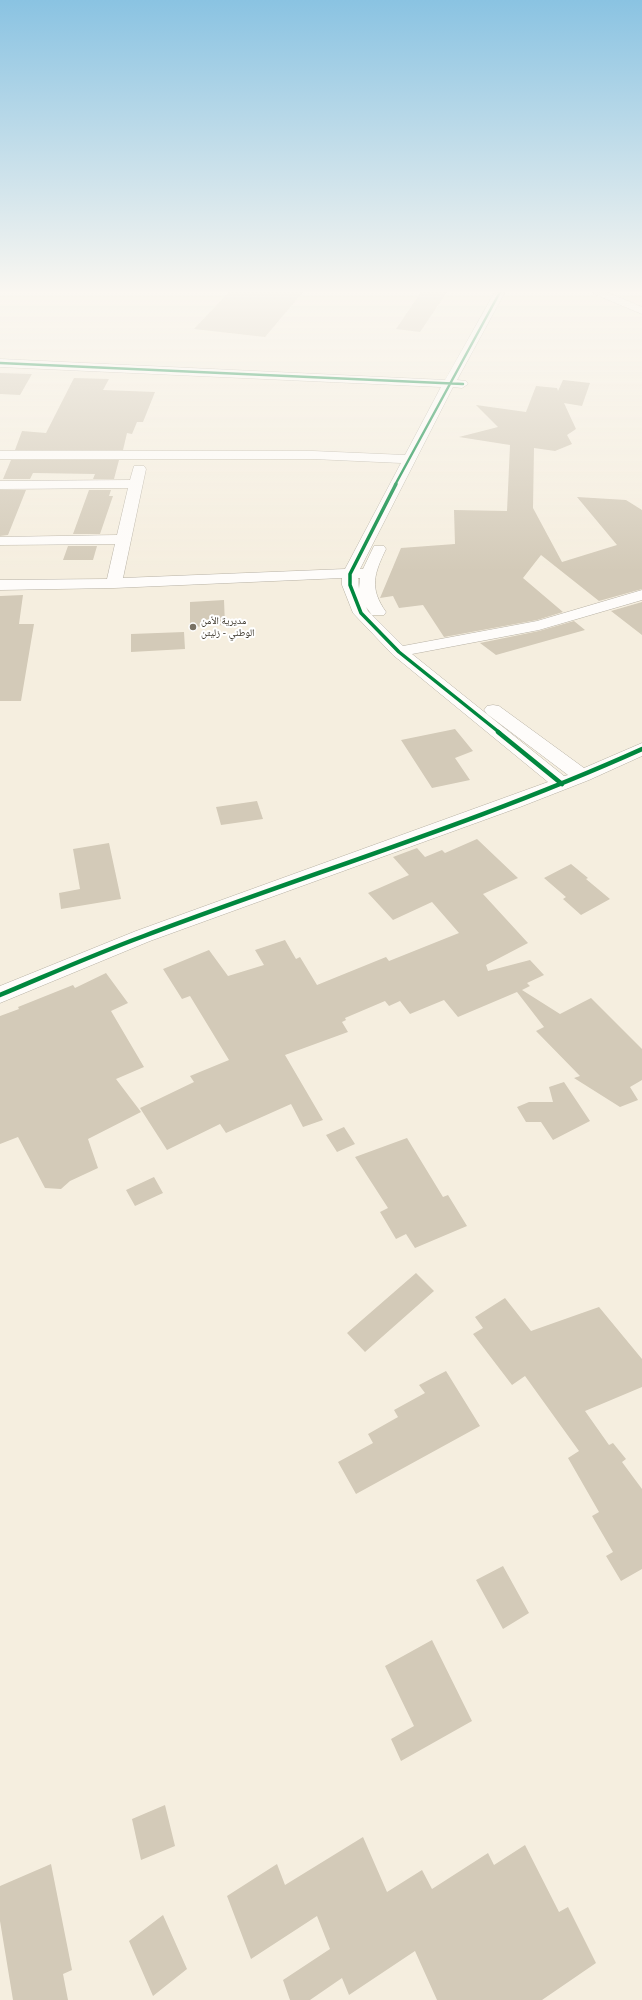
<!DOCTYPE html>
<meta charset="utf-8">
<style>
body{margin:0}
canvas{display:block;background:#f5eedf}
</style>
<canvas width="642" height="2000"></canvas>
<script>
const ctx = document.querySelector('canvas').getContext('2d');
ctx.lineJoin = 'round';
function fill(path, color) { ctx.fillStyle = color; ctx.fill(path, 'evenodd'); }
function stroke(path, color, width, dash) { ctx.strokeStyle = color; ctx.lineWidth = width; ctx.lineCap = dash ? 'butt' : 'round'; ctx.setLineDash(dash || []); ctx.stroke(path); }
function label(font, color, halo, rows, align = 'center') {
  ctx.font = font + ' Lato,"Noto Naskh Arabic",sans-serif'; ctx.lineWidth = 4; ctx.setLineDash([]); ctx.textBaseline = 'middle'; ctx.strokeStyle = halo; ctx.fillStyle = color; for (const [text, x, y, turn = 0] of rows) {
    ctx.save(); ctx.translate(x, y); ctx.rotate((+turn || 0) * Math.PI / 180); ctx.textAlign = isNaN(turn) ? turn : align; if (halo) ctx.strokeText(text, 0, 0); ctx.fillText(text, 0, 0); ctx.restore();
  }
}
const building = new Path2D(`
 M 229,292 L 303,292 L 265,337 L 194,329 Z
 M 421,292 L 447,292 L 420,332 L 396,329 Z
 M 0,373 L 32,374 L 20,395 L 0,394 Z
 M 74,378 L 109,379 L 103,390 L 155,392 L 143,422 L 137,422 L 132,434 L 127,433 L 123,450 L 15,450 L 22,431 L 46,433 Z
 M 563,380 L 590,383 L 582,406 L 564,403 L 576,429 L 567,435 L 572,444 L 555,451 L 534,448 L 533,508 L 562,562 L 617,545 L 577,497 L 626,500 L 642,510 L 642,589 L 599,601 L 541,555 L 523,578 L 563,612 L 537,620 L 444,637 L 423,605 L 399,608 L 393,596 L 380,598 L 401,548 L 455,544 L 454,510 L 507,511 L 510,445 L 459,437 L 498,427 L 476,405 L 526,412 L 536,386 L 557,388 L 558,391 Z
 M 11,460 L 119,460 L 114,479 L 93,479 L 95,474 L 33,473 L 30,479 L 3,479 Z
 M 0,490 L 26,490 L 8,535 L 0,536 Z
 M 89,490 L 111,490 L 109,496 L 113,496 L 100,534 L 73,534 Z
 M 68,546 L 97,546 L 93,560 L 63,560 Z
 M 23,595 L 19,624 L 34,624 L 21,701 L 0,701 L 0,596 Z
 M 224,600 L 225,625 L 190,627 L 190,602 Z
 M 642,602 L 642,635 L 611,611 Z
 M 574,621 L 585,630 L 496,655 L 480,643 L 539,631 Z
 M 184,632 L 185,649 L 131,652 L 131,634 Z
 M 455,729 L 473,751 L 455,758 L 470,780 L 432,788 L 401,740 Z
 M 257,801 L 263,819 L 221,825 L 216,807 Z
 M 477,839 L 518,878 L 483,894 L 528,943 L 486,965 L 488,971 L 530,960 L 544,975 L 527,983 L 530,986 L 522,990 L 560,1014 L 591,998 L 642,1049 L 642,1080 L 630,1087 L 638,1100 L 620,1107 L 574,1078 L 580,1076 L 536,1031 L 544,1027 L 517,992 L 458,1017 L 444,1000 L 410,1014 L 400,1001 L 389,1006 L 385,1001 L 345,1018 L 346,1020 L 342,1022 L 348,1032 L 285,1055 L 323,1120 L 303,1127 L 291,1104 L 226,1133 L 220,1124 L 167,1150 L 140,1108 L 194,1082 L 190,1076 L 229,1060 L 190,996 L 182,999 L 163,969 L 209,950 L 228,976 L 264,965 L 255,950 L 285,940 L 296,959 L 300,957 L 317,985 L 386,957 L 389,961 L 459,933 L 432,902 L 393,920 L 368,893 L 409,875 L 393,857 L 417,848 L 425,857 L 442,850 L 445,853 Z
 M 109,843 L 121,899 L 61,909 L 59,893 L 80,889 L 73,849 Z
 M 571,864 L 588,878 L 586,879 L 610,899 L 581,915 L 563,899 L 566,897 L 544,878 Z
 M 106,973 L 128,1003 L 111,1011 L 144,1067 L 116,1079 L 141,1112 L 88,1139 L 98,1168 L 70,1181 L 61,1189 L 45,1188 L 18,1137 L 0,1144 L 0,1016 L 19,1009 L 18,1007 L 73,985 L 75,988 Z
 M 564,1082 L 590,1121 L 553,1140 L 541,1122 L 526,1122 L 517,1107 L 529,1102 L 553,1102 L 549,1087 Z
 M 344,1127 L 355,1144 L 337,1152 L 326,1135 Z
 M 407,1138 L 443,1197 L 448,1195 L 467,1226 L 415,1248 L 406,1234 L 396,1239 L 380,1212 L 388,1208 L 355,1157 Z
 M 154,1177 L 163,1193 L 135,1206 L 126,1190 Z
 M 416,1273 L 434,1291 L 365,1352 L 347,1333 Z
 M 505,1298 L 531,1331 L 599,1307 L 642,1359 L 642,1387 L 585,1411 L 609,1445 L 613,1443 L 626,1459 L 622,1462 L 642,1489 L 642,1569 L 621,1581 L 606,1556 L 613,1552 L 592,1516 L 599,1512 L 568,1458 L 579,1451 L 525,1376 L 512,1385 L 473,1334 L 483,1328 L 475,1317 Z
 M 446,1371 L 480,1426 L 356,1494 L 338,1462 L 373,1443 L 368,1434 L 398,1417 L 394,1410 L 425,1393 L 419,1385 Z
 M 503,1566 L 529,1613 L 503,1629 L 476,1580 Z
 M 432,1640 L 472,1721 L 401,1761 L 391,1739 L 414,1726 L 385,1666 Z
 M 165,1805 L 175,1846 L 141,1860 L 132,1819 Z
 M 363,1837 L 387,1892 L 422,1870 L 432,1889 L 488,1853 L 494,1865 L 525,1845 L 559,1912 L 568,1907 L 596,1963 L 542,2000 L 437,2000 L 415,1951 L 349,1995 L 342,1978 L 310,2000 L 290,2000 L 283,1980 L 330,1949 L 317,1916 L 251,1959 L 227,1896 L 277,1864 L 285,1885 Z
 M 51,1864 L 72,1970 L 63,1974 L 68,2000 L 13,2000 L 0,1921 L 0,1886 Z
 M 163,1915 L 187,1969 L 153,1996 L 129,1941 Z`);
const minor = new Path2D(`
 M 495,292 L 505,292 L 457,380 L 466,381 L 468,384 L 462,388 L 453,387 L 360,569 L 363,569 L 374,546 L 384,546 L 386,549 C 374,574 369,588 386,612 L 384,615 L 372,615 L 366,607 L 368,611 L 403,646 L 537,621 L 642,590 L 642,600 L 539,630 L 412,654 L 564,776 L 568,775 L 487,714 L 484,710 L 487,706 L 493,705 L 499,706 L 584,768 L 642,743 L 642,756 L 589,780 L 520,807 L 150,941 L 0,1003 L 0,986 L 136,931 L 548,782 L 393,655 L 353,613 L 342,585 L 342,578 L 114,588 L 0,590 L 0,580 L 107,579 L 115,544 L 0,545 L 0,537 L 117,535 L 128,488 L 0,489 L 0,481 L 130,480 L 134,466 L 144,466 L 146,469 L 123,578 L 345,569 L 401,463 L 313,459 L 0,459 L 0,451 L 313,451 L 405,455 L 441,387 L 0,367 L 0,359 L 445,380 ZM 358,578 L 360,578 L 359,589 Z
 M 593,292 L 607,292 L 642,307 L 642,314 L 594,294 Z`);
const cyclewayFar2 = new Path2D(`
 M 0,363 L 463,384
 M 395,485 L 500,292`);
const cyclewayFar1 = new Path2D(`
 M 396,484 L 350,574 L 350,585 L 361,613 L 399,652 L 500,733`);
const cycleway = new Path2D(`
 M 498,732 L 562,784
 M 0,995 C 48,975 95,954 144,936 C 310,873 480,822 642,749`);
const markers = [
 [193,627,4,"#787164"]
];
const farPoinames = [
 ["مديرية الأمن",201,621],
 ["الوطني - زليتن",201,633]
];
fill(building, '#d3cab8');
stroke(minor, '#b7b1a4', 1);
fill(minor, '#fefcfa');
stroke(cyclewayFar2, '#00873e', 2.5);
stroke(cyclewayFar1, '#00873e', 3.5);
stroke(cycleway, '#00873e', 4.5);
const sky = ctx.createLinearGradient(0, 0, 0, 572);
sky.addColorStop(0, '#8ac3e2');
sky.addColorStop(0.51, '#faf7f1');
sky.addColorStop(1, '#faf7f100');
ctx.fillStyle = sky;
ctx.fillRect(0, 0, 642, 572);
for (const [x, y, r, color] of markers) { const dot = new Path2D(); dot.arc(x, y, r, 0, 2 * Math.PI); ctx.fillStyle = color; ctx.fill(dot); stroke(dot, '#fff', 1.5); }
label('10px', '#342e22', '#fff', farPoinames, 'left');
</script>
